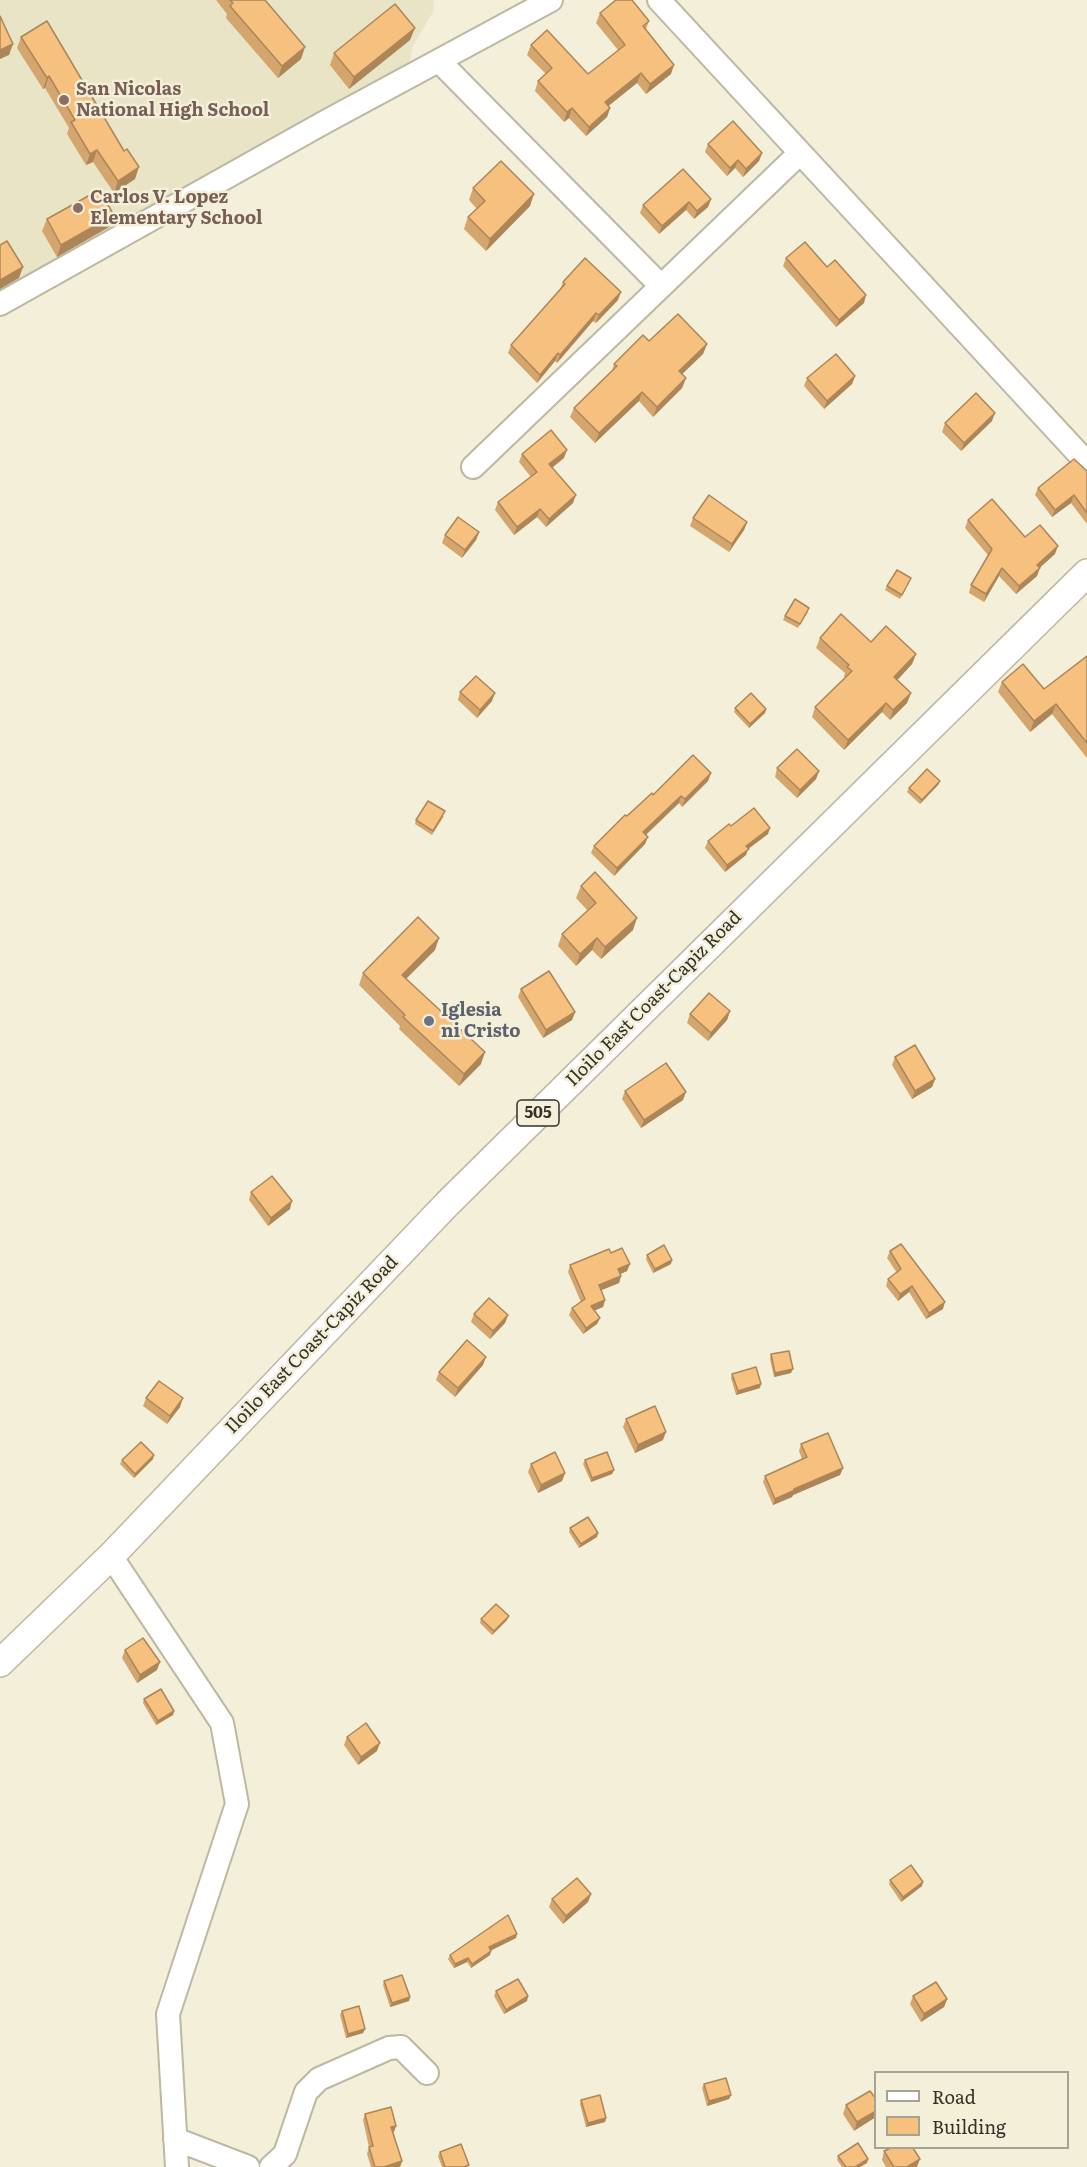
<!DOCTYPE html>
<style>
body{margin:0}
#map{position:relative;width:1087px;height:2167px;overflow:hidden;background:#f3efd8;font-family:Literata,serif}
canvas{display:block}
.legend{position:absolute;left:874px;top:2071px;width:195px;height:78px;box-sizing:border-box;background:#f3efd8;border:2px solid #a6a392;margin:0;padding:8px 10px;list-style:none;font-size:18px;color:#333128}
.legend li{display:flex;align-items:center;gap:12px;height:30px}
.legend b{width:30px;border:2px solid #a6a392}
</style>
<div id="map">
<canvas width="1087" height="2167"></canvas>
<ul class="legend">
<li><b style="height:8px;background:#fff"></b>Road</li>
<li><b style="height:16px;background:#f6c07f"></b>Building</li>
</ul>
</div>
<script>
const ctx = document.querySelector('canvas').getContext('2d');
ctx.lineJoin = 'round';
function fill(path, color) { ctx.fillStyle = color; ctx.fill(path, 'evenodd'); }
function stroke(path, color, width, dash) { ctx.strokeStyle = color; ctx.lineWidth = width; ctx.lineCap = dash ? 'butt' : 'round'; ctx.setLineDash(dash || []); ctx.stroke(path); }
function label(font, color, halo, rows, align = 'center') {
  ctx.font = font + ' Literata,serif'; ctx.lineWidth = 5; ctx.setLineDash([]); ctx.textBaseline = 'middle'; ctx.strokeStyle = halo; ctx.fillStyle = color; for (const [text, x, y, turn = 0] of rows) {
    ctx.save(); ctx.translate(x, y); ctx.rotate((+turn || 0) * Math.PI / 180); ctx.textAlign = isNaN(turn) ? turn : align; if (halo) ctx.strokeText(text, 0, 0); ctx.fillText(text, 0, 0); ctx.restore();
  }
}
const built = new Path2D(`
 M 0,0 L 434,0 L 433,12 L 413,46 L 407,73 L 0,297 Z`);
const minor = new Path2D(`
 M 659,0 L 1087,463
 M 439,61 L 661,286
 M 0,304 L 325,122 L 551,0
 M 473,467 L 800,153
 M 111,1556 L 222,1723 L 237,1804 L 168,2014 L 177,2167
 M 175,2139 L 248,2167
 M 271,2167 L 285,2154 L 306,2092 L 319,2079 L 389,2048 L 401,2047 L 427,2073`);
const major = new Path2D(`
 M 0,1663 L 111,1556 L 448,1203 L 1087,573`);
const wall = new Path2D(`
 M 216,0 L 265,0 L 301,59 L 278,78 L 226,18 L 227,14 Z
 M 600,13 L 649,21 L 646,29 L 671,74 L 646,94 L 637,83 L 608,106 L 610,108 L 607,117 L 586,136 L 569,118 L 564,122 L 535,91 L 538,81 L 546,74 L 527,55 L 531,45 L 588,74 L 618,50 L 596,23 Z
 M 21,37 L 135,179 L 114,193 L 93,162 L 86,165 L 67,134 L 69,128 L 45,88 L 43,89 L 17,48 Z
 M 410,40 L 349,89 L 330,65 L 334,53 Z
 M 708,144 L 762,153 L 759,161 L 743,177 L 735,168 L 727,176 L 705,152 Z
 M 473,188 L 530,206 L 486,251 L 464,229 L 468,217 L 477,209 L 469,200 Z
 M 711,199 L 708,207 L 694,219 L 686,210 L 659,234 L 640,213 L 643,205 Z
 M 114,215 L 109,227 L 57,257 L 42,231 L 47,219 Z
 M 786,258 L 827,267 L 864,303 L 836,327 L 783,266 Z
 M 563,282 L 618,300 L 596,323 L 593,321 L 557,363 L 555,361 L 537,383 L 508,353 L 511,345 L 560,290 Z
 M 649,341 L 707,344 L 703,354 L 682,374 L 686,378 L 682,388 L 653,417 L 639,401 L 595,443 L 570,417 L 574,408 L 612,371 L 614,364 Z
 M 855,376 L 852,384 L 824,409 L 804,386 L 807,378 Z
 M 992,421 L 961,451 L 942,432 L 945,423 Z
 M 522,454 L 564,458 L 552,468 L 573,503 L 546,527 L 537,517 L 514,535 L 495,510 L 498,502 L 531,477 L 519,462 Z
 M 1087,471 L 1087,524 L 1071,503 L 1052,517 L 1035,495 L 1038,488 Z
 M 693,518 L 747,522 L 744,530 L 729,552 L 690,526 Z
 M 968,520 L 1025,537 L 1055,554 L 1039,568 L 1037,576 L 1016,594 L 999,576 L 984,602 L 969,593 L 971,585 L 988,555 L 965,528 Z
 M 479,532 L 476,540 L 462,558 L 442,543 L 445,535 Z
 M 911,578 L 900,599 L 885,590 L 887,586 Z
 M 808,612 L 798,628 L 783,620 L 785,616 Z
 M 820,638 L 871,642 L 916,654 L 912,664 L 897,680 L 911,693 L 907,703 L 890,720 L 882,712 L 844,750 L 812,717 L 815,707 L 845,678 L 844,676 L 845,673 L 816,648 Z
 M 1087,656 L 1087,758 L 1052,714 L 1030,732 L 998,692 L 1002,682 L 1044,689 Z
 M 460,692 L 492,701 L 477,718 L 458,700 Z
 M 735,708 L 766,709 L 765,713 L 749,728 L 734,712 Z
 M 777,768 L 819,771 L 816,779 L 797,798 L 775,777 Z
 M 711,773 L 708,781 L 682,807 L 679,803 L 646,835 L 645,844 L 614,876 L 591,853 L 594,846 L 627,816 L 653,795 Z
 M 940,781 L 938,785 L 920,804 L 907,792 L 909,788 Z
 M 444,816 L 432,835 L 415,824 L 416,820 Z
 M 731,826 L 768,834 L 748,849 L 746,855 L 725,872 L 705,848 L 708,841 Z
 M 581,886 L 633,930 L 601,959 L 592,950 L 576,966 L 558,946 L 562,934 L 588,911 L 576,898 Z
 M 435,950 L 406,978 L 481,1064 L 459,1086 L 399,1029 L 400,1026 L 359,985 L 363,973 Z
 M 521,989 L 575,1012 L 572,1020 L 543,1038 L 518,997 Z
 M 730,1011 L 727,1020 L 708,1041 L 687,1023 L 690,1014 Z
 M 895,1057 L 935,1079 L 932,1087 L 912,1099 L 892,1065 Z
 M 625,1091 L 683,1100 L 641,1128 L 622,1099 Z
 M 251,1192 L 290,1209 L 268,1226 L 249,1200 Z
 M 890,1251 L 943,1309 L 926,1319 L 909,1292 L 898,1301 L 886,1286 L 888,1279 L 897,1273 L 887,1258 Z
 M 611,1253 L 627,1271 L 620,1274 L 621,1276 L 619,1283 L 601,1290 L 605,1300 L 603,1307 L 594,1310 L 600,1318 L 597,1324 L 583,1334 L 569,1315 L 572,1308 L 581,1302 L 568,1272 L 570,1265 Z
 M 647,1255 L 671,1264 L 653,1273 L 646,1259 Z
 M 474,1314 L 508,1315 L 505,1323 L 490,1339 L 471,1322 Z
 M 771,1354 L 791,1373 L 774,1377 L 770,1359 Z
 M 483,1365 L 455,1397 L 436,1380 L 439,1372 Z
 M 732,1374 L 760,1388 L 736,1395 L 731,1378 Z
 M 146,1398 L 180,1407 L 167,1424 L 143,1406 Z
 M 626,1419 L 663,1440 L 635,1453 L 623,1427 Z
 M 801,1444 L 843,1468 L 840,1475 L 793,1495 L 792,1497 L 773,1505 L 763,1482 L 765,1476 L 802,1459 L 799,1451 Z
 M 153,1459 L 134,1478 L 120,1464 L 122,1460 Z
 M 585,1460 L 614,1470 L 612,1474 L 591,1482 L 583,1464 Z
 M 531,1464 L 565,1473 L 562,1481 L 538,1493 L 528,1472 Z
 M 570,1528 L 597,1537 L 579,1548 L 569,1532 Z
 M 481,1619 L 507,1620 L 492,1635 L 480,1623 Z
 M 125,1650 L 157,1670 L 137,1683 L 122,1658 Z
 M 144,1699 L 174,1711 L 173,1715 L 156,1725 L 143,1703 Z
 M 347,1737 L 377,1751 L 358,1765 L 344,1745 Z
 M 890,1880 L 922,1886 L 901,1902 L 889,1884 Z
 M 591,1894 L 588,1902 L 563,1924 L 549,1907 L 552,1899 Z
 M 516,1938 L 491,1950 L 490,1955 L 471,1968 L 467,1962 L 454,1968 L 448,1959 L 450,1955 Z
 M 384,1981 L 410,1997 L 409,2001 L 390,2007 L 383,1985 Z
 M 496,1991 L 528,1996 L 527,2001 L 504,2014 L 494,1996 Z
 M 913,1996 L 947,1999 L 944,2007 L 921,2022 L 910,2004 Z
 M 342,2011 L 365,2029 L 363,2033 L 346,2038 L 340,2015 Z
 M 704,2084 L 731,2095 L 729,2099 L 707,2106 L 702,2088 Z
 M 870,2091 L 854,2131 L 843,2114 L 846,2105 Z
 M 581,2100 L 606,2118 L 605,2122 L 586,2127 L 580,2104 Z
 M 365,2114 L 396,2126 L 393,2132 L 402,2161 L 400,2167 L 371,2167 L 367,2154 L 369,2147 L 363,2120 Z
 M 884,2151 L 917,2167 L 886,2167 L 882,2160 Z
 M 440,2152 L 469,2165 L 468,2167 L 442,2167 L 438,2156 Z
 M 838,2156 L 868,2159 L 867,2163 L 860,2167 L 842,2167 L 837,2160 Z`);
const shadedWall = new Path2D(`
 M 415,28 L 410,40 L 349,89 L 354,77 Z
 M 13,44 L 9,55 L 0,59 L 0,50 Z
 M 305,47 L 301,59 L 278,78 L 282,66 Z
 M 674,65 L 671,74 L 646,94 L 650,84 Z
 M 641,73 L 637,83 L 601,112 L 605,102 Z
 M 49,76 L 45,88 L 43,89 L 47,78 Z
 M 572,108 L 569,118 L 564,122 L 567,112 Z
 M 610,108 L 607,117 L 586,136 L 589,127 Z
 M 97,150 L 93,162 L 86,165 L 90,154 Z
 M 762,153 L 759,161 L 743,177 L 746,169 Z
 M 738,160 L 735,168 L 727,176 L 730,168 Z
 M 139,167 L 135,179 L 114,193 L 118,181 Z
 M 534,194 L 530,206 L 486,251 L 490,239 Z
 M 711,199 L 708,207 L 694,219 L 697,211 Z
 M 689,202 L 686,210 L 659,234 L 662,226 Z
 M 114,215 L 109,227 L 57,257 L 61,245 Z
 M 23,267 L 19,278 L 0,289 L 0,280 Z
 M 621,292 L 618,300 L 596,323 L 599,315 Z
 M 866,295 L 864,303 L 836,327 L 839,320 Z
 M 596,313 L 593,321 L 557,363 L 560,355 Z
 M 707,344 L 703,354 L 675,381 L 679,371 Z
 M 558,353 L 555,361 L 537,383 L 540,375 Z
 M 855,376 L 852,384 L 824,409 L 827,401 Z
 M 686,378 L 682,388 L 653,417 L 657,407 Z
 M 642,392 L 639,401 L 595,443 L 599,433 Z
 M 995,413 L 992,421 L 961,451 L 964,443 Z
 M 567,450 L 564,458 L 546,472 L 549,464 Z
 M 576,495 L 573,503 L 546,527 L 549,519 Z
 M 1074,495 L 1071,503 L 1052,517 L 1055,510 Z
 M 540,509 L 537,517 L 514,535 L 517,527 Z
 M 747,522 L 744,530 L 729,552 L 732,544 Z
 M 479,532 L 476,540 L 462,558 L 465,550 Z
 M 1058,546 L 1055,554 L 1034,573 L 1037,565 Z
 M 1002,568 L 999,576 L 984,602 L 986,594 Z
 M 1040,568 L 1037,576 L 1016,594 L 1019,586 Z
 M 916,654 L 912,664 L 891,687 L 894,677 Z
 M 495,693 L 492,701 L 477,718 L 480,710 Z
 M 911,693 L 907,703 L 890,720 L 893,710 Z
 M 886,703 L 882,712 L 844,750 L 848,740 Z
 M 1056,704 L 1052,714 L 1030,732 L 1034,721 Z
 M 766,709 L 765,713 L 749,728 L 750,724 Z
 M 819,771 L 816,779 L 797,798 L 800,790 Z
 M 711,773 L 708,781 L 682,807 L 685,799 Z
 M 940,781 L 938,785 L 920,804 L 922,800 Z
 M 681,796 L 679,803 L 640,840 L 643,832 Z
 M 770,828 L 768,834 L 748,849 L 746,855 L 725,872 L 727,865 L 746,846 Z
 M 648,837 L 645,844 L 614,876 L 617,868 Z
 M 637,918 L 633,930 L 601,959 L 605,947 Z
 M 439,938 L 435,950 L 398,987 L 402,975 Z
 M 597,938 L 592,950 L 576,966 L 580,954 Z
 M 730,1011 L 727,1020 L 708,1041 L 711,1033 Z
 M 575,1012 L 572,1020 L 543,1038 L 546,1030 Z
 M 485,1052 L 481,1064 L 459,1086 L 464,1074 Z
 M 935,1079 L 932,1087 L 912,1099 L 915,1091 Z
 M 686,1092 L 683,1100 L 641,1128 L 644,1120 Z
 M 292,1201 L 290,1209 L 268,1226 L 271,1218 Z
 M 672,1260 L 671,1264 L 653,1273 L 655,1269 Z
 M 630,1264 L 627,1271 L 616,1276 L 618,1269 Z
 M 621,1276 L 619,1283 L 597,1292 L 599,1285 Z
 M 912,1286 L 909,1292 L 898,1301 L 900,1294 Z
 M 605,1300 L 603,1307 L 589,1313 L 591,1306 Z
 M 945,1302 L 943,1309 L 926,1319 L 929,1313 Z
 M 508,1315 L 505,1323 L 490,1339 L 493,1331 Z
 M 600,1318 L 597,1324 L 583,1334 L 586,1328 Z
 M 486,1357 L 483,1365 L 455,1397 L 458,1388 Z
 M 793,1369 L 791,1373 L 774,1377 L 775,1373 Z
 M 761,1384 L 760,1388 L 736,1395 L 738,1391 Z
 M 183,1398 L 180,1407 L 167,1424 L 170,1416 Z
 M 666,1432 L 663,1440 L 635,1453 L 638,1445 Z
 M 154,1455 L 153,1459 L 134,1478 L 135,1474 Z
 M 843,1468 L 840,1475 L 793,1495 L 792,1497 L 773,1505 L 775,1499 L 794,1489 Z
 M 614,1470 L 612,1474 L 591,1482 L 592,1478 Z
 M 565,1473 L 562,1481 L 538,1493 L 541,1485 Z
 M 598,1533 L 597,1537 L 579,1548 L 581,1544 Z
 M 509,1616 L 507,1620 L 492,1635 L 494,1631 Z
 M 160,1662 L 157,1670 L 137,1683 L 140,1675 Z
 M 174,1711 L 173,1715 L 156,1725 L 158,1721 Z
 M 380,1743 L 377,1751 L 358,1765 L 361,1757 Z
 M 923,1882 L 922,1886 L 901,1902 L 903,1897 Z
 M 591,1894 L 588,1902 L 563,1924 L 566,1916 Z
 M 517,1934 L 516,1938 L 488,1952 L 489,1947 Z
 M 491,1951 L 490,1955 L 471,1968 L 472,1964 Z
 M 468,1958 L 467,1962 L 454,1968 L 455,1964 Z
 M 528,1996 L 527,2001 L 504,2014 L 506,2010 Z
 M 410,1997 L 409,2001 L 390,2007 L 392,2003 Z
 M 947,1999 L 944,2007 L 921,2022 L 924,2014 Z
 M 365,2029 L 363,2033 L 346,2038 L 348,2034 Z
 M 731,2095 L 729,2099 L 707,2106 L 709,2101 Z
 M 876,2111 L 876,2117 L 854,2131 L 857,2122 Z
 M 606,2118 L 605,2122 L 586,2127 L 588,2123 Z
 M 396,2126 L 394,2132 L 389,2133 L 391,2127 Z
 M 868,2159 L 867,2163 L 860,2167 L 855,2167 Z
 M 920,2159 L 917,2167 L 907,2167 Z
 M 402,2161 L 400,2167 L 384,2167 Z`);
const building = new Path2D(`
 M 230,0 L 265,0 L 305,47 L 282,66 L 230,6 L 233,3 Z
 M 616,0 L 632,0 L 649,21 L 643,26 L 674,65 L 650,84 L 641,73 L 605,102 L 610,108 L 589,127 L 572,108 L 567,112 L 538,81 L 552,68 L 531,45 L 547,30 L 588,74 L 625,45 L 600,13 Z
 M 395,4 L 415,28 L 354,77 L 334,53 Z
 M 0,16 L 13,44 L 0,50 Z
 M 47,21 L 124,151 L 127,149 L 139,167 L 118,181 L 97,150 L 90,154 L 71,122 L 75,120 L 49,76 L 47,78 L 21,37 Z
 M 733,121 L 762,153 L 746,169 L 738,160 L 730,168 L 708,144 Z
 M 501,161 L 534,194 L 490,239 L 468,217 L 485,201 L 473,188 Z
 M 683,169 L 711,199 L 697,211 L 689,202 L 662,226 L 643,205 Z
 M 99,190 L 114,215 L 61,245 L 47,219 Z
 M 7,241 L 23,267 L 0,280 L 0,245 Z
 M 805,242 L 827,267 L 835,260 L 866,295 L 839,320 L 786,258 Z
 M 585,258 L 621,292 L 599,315 L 596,313 L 560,355 L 558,353 L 540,375 L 511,345 L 565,284 L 563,282 Z
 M 678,314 L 707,344 L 679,371 L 686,378 L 657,407 L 642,392 L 599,433 L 574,408 L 617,366 L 614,364 L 643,335 L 649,341 Z
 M 836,354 L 855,376 L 827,401 L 807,378 Z
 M 976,393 L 995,413 L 964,443 L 945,423 Z
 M 551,430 L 567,450 L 549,464 L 576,495 L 549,519 L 540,509 L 517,527 L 498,502 L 537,472 L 522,454 Z
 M 1074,459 L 1087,471 L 1087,513 L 1074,495 L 1055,510 L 1038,488 Z
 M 709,495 L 747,522 L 732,544 L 693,518 Z
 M 992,499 L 1025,537 L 1040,525 L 1058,546 L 1037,565 L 1040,568 L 1019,586 L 1002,568 L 986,594 L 971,585 L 992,549 L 968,520 Z
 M 458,517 L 479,532 L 465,550 L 445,535 Z
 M 897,570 L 911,578 L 902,595 L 887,586 Z
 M 795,599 L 809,608 L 800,624 L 785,616 Z
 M 841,614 L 871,642 L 886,626 L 916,654 L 894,677 L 911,693 L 893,710 L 886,703 L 848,740 L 815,707 L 852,671 L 847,667 L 849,665 L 820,638 Z
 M 1087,656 L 1087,743 L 1056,704 L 1034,721 L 1002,682 L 1023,664 L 1044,689 Z
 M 476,676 L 495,693 L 480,710 L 460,692 Z
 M 751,693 L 766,709 L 750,724 L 735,708 Z
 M 797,749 L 819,771 L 800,790 L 777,768 Z
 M 693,755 L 711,773 L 685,799 L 681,796 L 643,832 L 648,837 L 617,868 L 594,846 L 625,815 L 627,816 L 652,793 L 653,795 Z
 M 927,769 L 940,781 L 922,800 L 909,788 Z
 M 428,801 L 445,811 L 433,831 L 416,820 Z
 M 754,808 L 770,828 L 746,846 L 749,849 L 727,865 L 708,841 L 729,824 L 731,826 Z
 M 595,872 L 637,918 L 605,947 L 597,938 L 580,954 L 562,934 L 596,903 L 581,886 Z
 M 418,917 L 439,938 L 402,975 L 485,1052 L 464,1074 L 403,1017 L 405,1015 L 363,973 Z
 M 549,971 L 575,1012 L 546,1030 L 521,989 Z
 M 709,993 L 730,1011 L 711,1033 L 690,1014 Z
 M 915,1045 L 935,1079 L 915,1091 L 895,1057 Z
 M 666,1063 L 686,1092 L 644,1120 L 625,1091 Z
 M 272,1176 L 292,1201 L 271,1218 L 251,1192 Z
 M 901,1244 L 945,1302 L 929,1313 L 912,1286 L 900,1294 L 888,1279 L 901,1269 L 890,1251 Z
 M 664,1245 L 672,1260 L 655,1269 L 647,1255 Z
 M 622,1248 L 630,1264 L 618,1269 L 621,1276 L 599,1285 L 605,1300 L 591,1306 L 600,1318 L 586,1328 L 572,1308 L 585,1299 L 570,1265 L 609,1249 L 611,1253 Z
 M 489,1298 L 508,1315 L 493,1331 L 474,1314 Z
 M 467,1340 L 486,1357 L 458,1388 L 439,1372 Z
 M 789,1351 L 793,1369 L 775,1373 L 771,1354 Z
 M 756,1367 L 761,1384 L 738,1391 L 732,1374 Z
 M 159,1381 L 183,1398 L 170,1416 L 146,1398 Z
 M 655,1406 L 666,1432 L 638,1445 L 626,1419 Z
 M 828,1433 L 843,1468 L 794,1489 L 795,1490 L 775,1499 L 765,1476 L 807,1457 L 801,1444 Z
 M 141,1442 L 154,1455 L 135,1474 L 122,1460 Z
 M 555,1452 L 565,1473 L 541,1485 L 531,1464 Z
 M 607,1452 L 614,1470 L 592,1478 L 585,1460 Z
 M 588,1517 L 598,1533 L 581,1544 L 570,1528 Z
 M 496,1604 L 509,1616 L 494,1631 L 481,1619 Z
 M 143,1638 L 160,1662 L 140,1675 L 125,1650 Z
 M 161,1689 L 174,1711 L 158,1721 L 144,1699 Z
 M 366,1723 L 380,1743 L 361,1757 L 347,1737 Z
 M 911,1865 L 923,1882 L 903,1897 L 890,1880 Z
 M 577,1878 L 591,1894 L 566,1916 L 552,1899 Z
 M 508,1915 L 517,1934 L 489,1947 L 491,1951 L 472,1964 L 468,1958 L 455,1964 L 450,1955 Z
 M 402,1975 L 410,1997 L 392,2003 L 384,1981 Z
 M 518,1979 L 528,1996 L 506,2010 L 496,1991 Z
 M 936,1982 L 947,1999 L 924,2014 L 913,1996 Z
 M 359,2006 L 365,2029 L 348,2034 L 342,2011 Z
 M 726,2078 L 731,2095 L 709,2101 L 704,2084 Z
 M 870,2091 L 876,2099 L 876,2111 L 857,2122 L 846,2105 Z
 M 600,2095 L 606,2118 L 588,2123 L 581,2100 Z
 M 391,2107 L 396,2126 L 391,2127 L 402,2161 L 384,2167 L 375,2167 L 369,2147 L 373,2146 L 365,2114 Z
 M 858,2143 L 868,2159 L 855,2167 L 846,2167 L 838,2156 Z
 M 461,2144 L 469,2165 L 464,2167 L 445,2167 L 440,2152 Z
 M 891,2148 L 913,2148 L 920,2159 L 907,2167 L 894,2167 L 884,2151 Z`);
const markers = [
 [64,100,6,"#8d6e63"],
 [78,208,6,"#8d6e63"],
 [429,1021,6,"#6b7280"]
];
const shields = [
 [538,1113,42]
];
const shieldNames = [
 ["505",538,1113]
];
const educationNames = [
 ["San Nicolas",76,90],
 ["National High School",76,111],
 ["Carlos V. Lopez",90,198],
 ["Elementary School",90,219]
];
const streetNames = [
 ["Iloilo East Coast-Capiz Road",654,999,-45],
 ["Iloilo East Coast-Capiz Road",312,1345,-46]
];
const worshipNames = [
 ["Iglesia",441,1011],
 ["ni Cristo",441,1032]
];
fill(built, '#e9e4c5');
stroke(minor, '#bcb8a2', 26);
stroke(major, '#bcb8a2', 30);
stroke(minor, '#fff', 22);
stroke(major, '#fff', 27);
fill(wall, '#d4a56d');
fill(shadedWall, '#ac8659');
fill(building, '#f6c07f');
stroke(building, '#ac8659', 1.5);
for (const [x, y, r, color] of markers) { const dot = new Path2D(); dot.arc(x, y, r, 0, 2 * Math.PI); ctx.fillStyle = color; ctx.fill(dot); stroke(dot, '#f3efd8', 2); }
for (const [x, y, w] of shields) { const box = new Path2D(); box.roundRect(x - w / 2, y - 13, w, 26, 4.5); ctx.fillStyle = '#f3efd8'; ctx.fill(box); stroke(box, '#333128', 1.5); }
label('bold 16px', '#333128', null, shieldNames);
label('bold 18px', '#785e54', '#f3efd8', educationNames, 'left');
label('18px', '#333128', '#f3efd8', streetNames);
label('bold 18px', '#5b616d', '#f3efd8', worshipNames, 'left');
</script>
